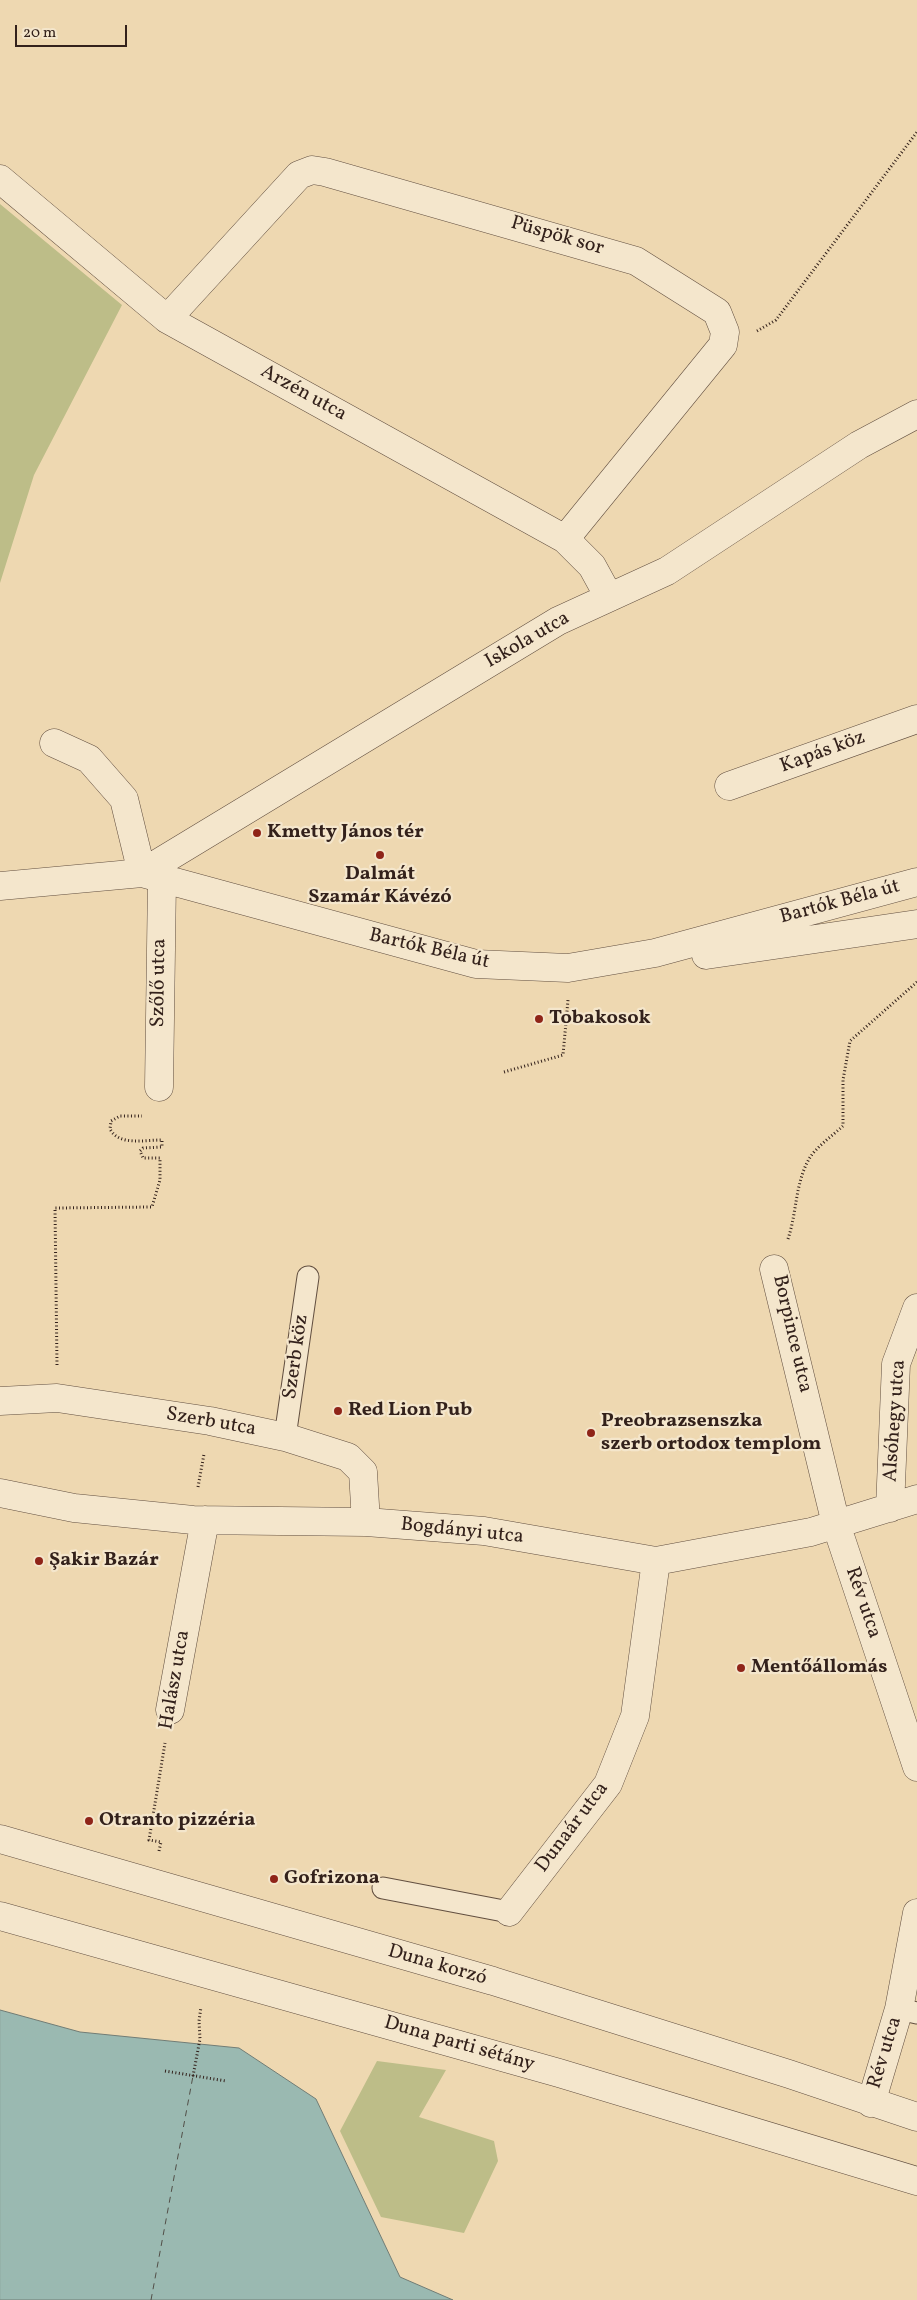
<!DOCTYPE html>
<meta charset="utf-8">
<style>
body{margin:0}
#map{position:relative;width:917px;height:2300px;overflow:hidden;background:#eed8b1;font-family:Vollkorn,serif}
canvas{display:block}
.scale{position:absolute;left:15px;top:25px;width:112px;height:22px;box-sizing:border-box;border:2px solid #33211b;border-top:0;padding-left:6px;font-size:15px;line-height:18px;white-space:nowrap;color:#33211b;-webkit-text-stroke:4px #f4e6cc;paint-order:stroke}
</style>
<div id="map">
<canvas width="917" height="2300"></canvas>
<div class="scale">20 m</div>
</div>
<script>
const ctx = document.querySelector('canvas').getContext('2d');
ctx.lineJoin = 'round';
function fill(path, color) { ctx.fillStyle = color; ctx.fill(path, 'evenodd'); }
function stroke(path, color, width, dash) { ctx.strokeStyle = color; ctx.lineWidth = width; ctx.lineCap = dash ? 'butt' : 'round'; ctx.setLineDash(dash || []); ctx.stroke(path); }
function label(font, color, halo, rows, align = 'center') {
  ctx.font = font + ' Vollkorn,serif'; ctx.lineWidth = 4.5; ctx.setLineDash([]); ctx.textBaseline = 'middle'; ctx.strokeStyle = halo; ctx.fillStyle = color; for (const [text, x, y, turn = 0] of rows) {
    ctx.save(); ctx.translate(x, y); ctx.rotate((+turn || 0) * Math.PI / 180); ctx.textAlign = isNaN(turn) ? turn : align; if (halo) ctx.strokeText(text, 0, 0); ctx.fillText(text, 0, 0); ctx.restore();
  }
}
const green = new Path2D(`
 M 0,204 L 122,305 L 34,475 L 0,583 Z
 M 377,2061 L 446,2070 L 419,2117 L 494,2141 L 498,2161 L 464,2233 L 381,2217 L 340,2131 Z`);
const water = new Path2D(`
 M 0,2010 L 80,2032 L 239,2048 L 316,2099 L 400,2277 L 453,2300 L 0,2300 Z`);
const ferry = new Path2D(`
 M 151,2300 L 193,2076`);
const path = new Path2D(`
 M 757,331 L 776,320 L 917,132
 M 504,1072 L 563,1055 L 568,1000
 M 788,1239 C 797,1212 795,1184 809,1159 C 816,1147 832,1136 843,1126 L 843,1080 L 850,1041 L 917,982
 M 57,1365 L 55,1208 L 152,1207 L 160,1180 L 160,1158 L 143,1158 L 140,1151 L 143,1148 L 162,1147 L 162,1140 C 144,1140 119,1146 110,1129 L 111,1121 L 120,1116 L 142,1116
 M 198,1487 L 204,1454
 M 159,1851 L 161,1842 L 149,1840 L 165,1743
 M 165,2071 L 226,2081
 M 193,2076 L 200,2039 L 199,2021 L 201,2007`);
const service = new Path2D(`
 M 285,1437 L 308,1277
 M 383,1888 L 509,1912
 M 899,2009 L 917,2013`);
const pedestrian = new Path2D(`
 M 0,1916 L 559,2073 L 917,2181`);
const minor = new Path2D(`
 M 0,179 L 167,319 L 565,539 L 592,566 L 609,597
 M 167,319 L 299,175 L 312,170 L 325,172 L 636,261 L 717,312 L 725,332 L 723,345 L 565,539
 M 54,743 L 89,759 L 124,799 L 142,873
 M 729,786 L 917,719
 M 142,873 L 558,621 L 667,571 L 859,445 L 917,414
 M 0,886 L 142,873 L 476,964 L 568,968 L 655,953 L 917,882
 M 706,955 L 917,924
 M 159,1087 L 162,880
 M 774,1269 L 836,1524 L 917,1767
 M 0,1401 L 57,1398 L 210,1421 L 285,1437 L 348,1457 L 363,1472 L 366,1522
 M 0,1493 L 74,1508 L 193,1520 L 366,1522 L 484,1531 L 656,1561 L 811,1532 L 917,1499
 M 890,1508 L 896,1364 L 917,1308
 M 170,1710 L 205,1520
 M 509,1912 L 608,1784 L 635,1716 L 656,1561
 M 871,2103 L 899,2009 L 917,1913`);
const tertiary = new Path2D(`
 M 0,1839 L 493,1981 L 789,2074 L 917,2117`);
const markers = [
 [257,833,5,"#8f2418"],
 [380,855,5,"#8f2418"],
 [539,1019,5,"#8f2418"],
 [338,1411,5,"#8f2418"],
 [591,1433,5,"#8f2418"],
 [39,1561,5,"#8f2418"],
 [741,1668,5,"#8f2418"],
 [89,1821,5,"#8f2418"],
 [274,1879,5,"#8f2418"]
];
const streetNames = [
 ["Püspök sor",557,237,16],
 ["Arzén utca",303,394,29],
 ["Iskola utca",528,641,-30],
 ["Kapás köz",823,753,-20],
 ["Bartók Béla út",840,903,-15],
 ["Bartók Béla út",429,950,13],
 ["Szőlő utca",160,983,-89],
 ["Borpince utca",791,1334,77],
 ["Szerb köz",297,1357,-82],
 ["Alsóhegy utca",896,1421,-86],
 ["Szerb utca",211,1423,10],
 ["Bogdányi utca",462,1532,6],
 ["Rév utca",862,1603,71],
 ["Halász utca",176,1680,-80],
 ["Dunaár utca",573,1828,-53],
 ["Duna korzó",437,1966,16],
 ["Duna parti sétány",459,2045,16],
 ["Rév utca",886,2053,-73]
];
const poiNames = [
 ["Kmetty János tér",267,833],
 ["Dalmát",380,875,"center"],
 ["Szamár Kávézó",380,898,"center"],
 ["Tobakosok",549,1019],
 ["Red Lion Pub",348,1411],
 ["Preobrazsenszka",601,1422],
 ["szerb ortodox templom",601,1445],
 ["Şakir Bazár",49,1561],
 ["Mentőállomás",751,1668],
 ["Otranto pizzéria",99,1821],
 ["Gofrizona",284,1879]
];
fill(green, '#bdbd88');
fill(water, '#9ab9b1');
stroke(water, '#717c75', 1);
stroke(ferry, '#524f48', 1, [6, 5]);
stroke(service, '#624f40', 23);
stroke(pedestrian, '#624f40', 29);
stroke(minor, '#624f40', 29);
stroke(tertiary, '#624f40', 29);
stroke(path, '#33211b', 3, [1, 2.5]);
stroke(service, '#f4e6cc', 21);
stroke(pedestrian, '#f4e6cc', 28);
stroke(minor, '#f4e6cc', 28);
stroke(tertiary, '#f4e6cc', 28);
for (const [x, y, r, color] of markers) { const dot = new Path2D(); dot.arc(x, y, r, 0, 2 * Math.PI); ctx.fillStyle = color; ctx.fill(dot); stroke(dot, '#f4e6cc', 2); }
label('20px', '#33211b', '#f4e6cc', streetNames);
label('bold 20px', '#33211b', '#f4e6cc', poiNames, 'left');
</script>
